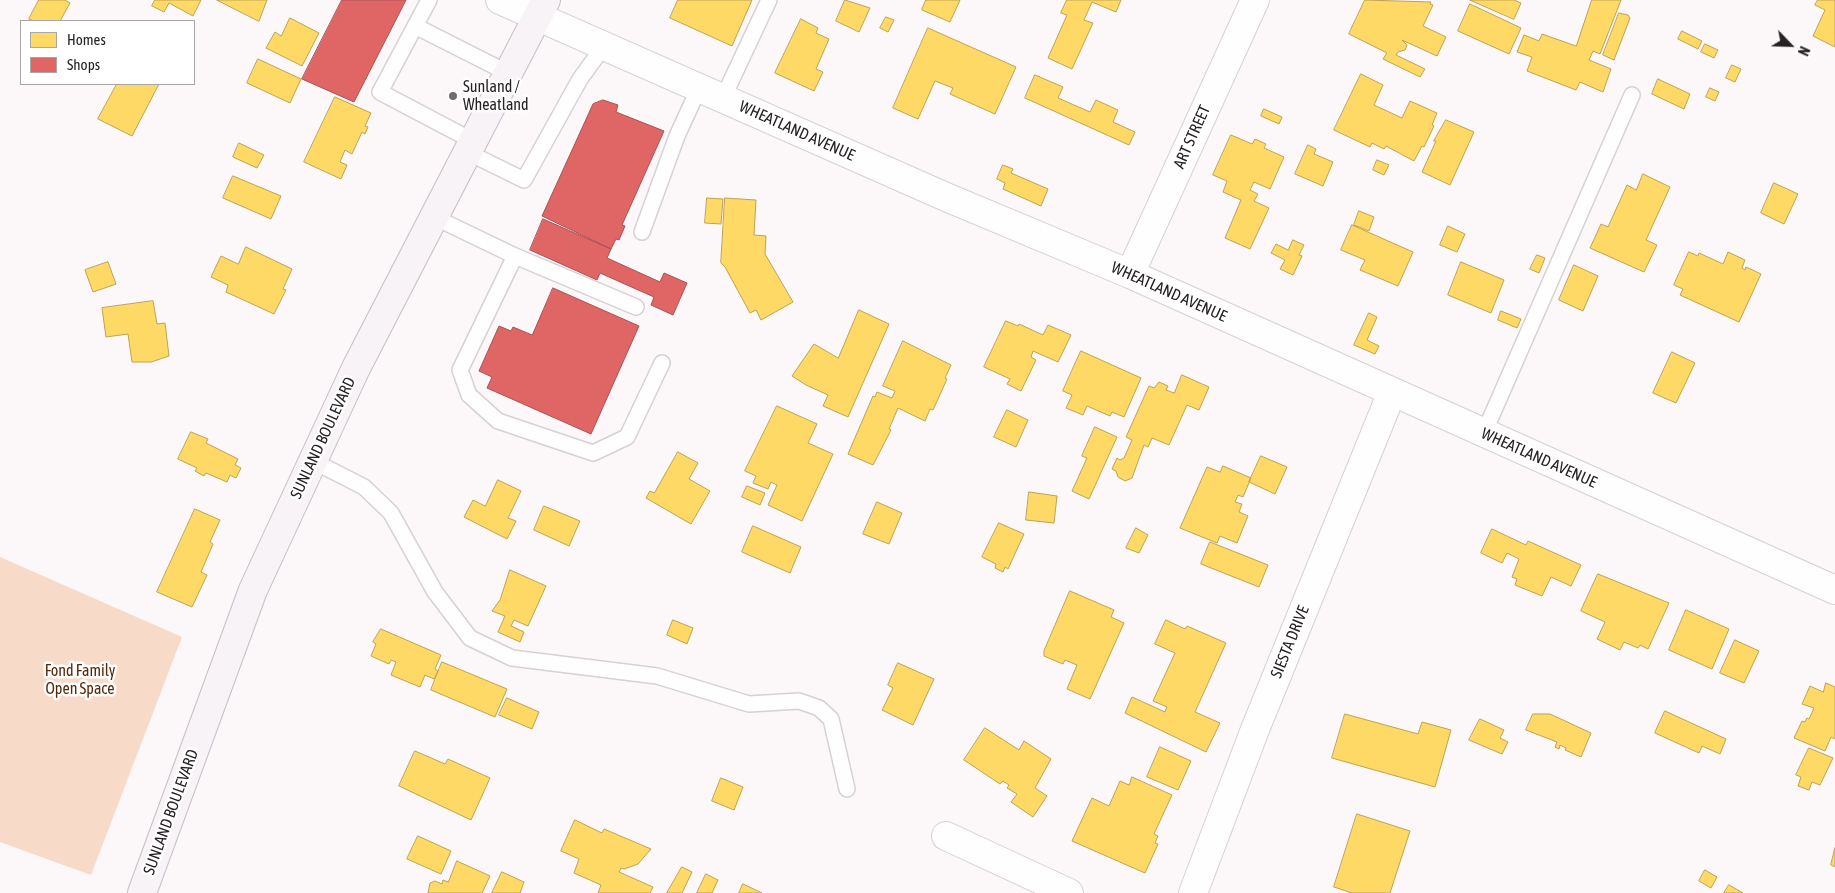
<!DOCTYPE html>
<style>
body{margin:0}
#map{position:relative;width:1835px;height:893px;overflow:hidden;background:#fcf7f9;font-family:"Asap Condensed",sans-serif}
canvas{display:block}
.legend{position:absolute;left:20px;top:20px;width:175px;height:65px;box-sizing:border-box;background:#fff;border:1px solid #a8a6a7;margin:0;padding:6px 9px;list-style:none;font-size:15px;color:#262123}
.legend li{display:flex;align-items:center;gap:10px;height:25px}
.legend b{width:25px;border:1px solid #a8a6a7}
.north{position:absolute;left:1765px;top:20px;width:50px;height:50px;-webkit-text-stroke:4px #fff;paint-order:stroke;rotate:114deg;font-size:14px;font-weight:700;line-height:20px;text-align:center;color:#262123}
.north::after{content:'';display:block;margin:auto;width:18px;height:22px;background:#262123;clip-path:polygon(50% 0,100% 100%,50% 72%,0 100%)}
</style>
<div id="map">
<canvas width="1835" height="893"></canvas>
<ul class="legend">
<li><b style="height:14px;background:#ffd966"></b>Homes</li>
<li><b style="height:14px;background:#e06666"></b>Shops</li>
</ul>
<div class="north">N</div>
</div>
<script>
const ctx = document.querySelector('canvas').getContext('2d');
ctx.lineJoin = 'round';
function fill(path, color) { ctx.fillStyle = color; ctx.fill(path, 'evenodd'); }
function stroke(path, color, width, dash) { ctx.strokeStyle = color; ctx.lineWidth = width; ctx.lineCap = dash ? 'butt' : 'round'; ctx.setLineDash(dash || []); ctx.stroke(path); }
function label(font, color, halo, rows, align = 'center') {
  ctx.font = font + ' "Asap Condensed",sans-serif'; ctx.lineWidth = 5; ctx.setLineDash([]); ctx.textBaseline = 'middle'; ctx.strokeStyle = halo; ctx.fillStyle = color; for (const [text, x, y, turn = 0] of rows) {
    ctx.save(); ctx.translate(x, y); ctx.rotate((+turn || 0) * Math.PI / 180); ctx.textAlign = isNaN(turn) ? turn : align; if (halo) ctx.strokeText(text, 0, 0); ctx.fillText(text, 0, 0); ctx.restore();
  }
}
const green = new Path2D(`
 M 0,557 L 182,637 L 91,875 L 0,842 Z`);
const homes = new Path2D(`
 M 39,0 L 65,0 L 70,3 L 60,21 L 34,21 L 29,19 Z
 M 155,0 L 201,0 L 193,16 L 169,3 L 164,12 L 152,6 Z
 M 217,0 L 267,0 L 259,21 Z
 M 678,0 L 752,0 L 732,46 L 670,18 Z
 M 845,0 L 870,8 L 859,32 L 836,21 Z
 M 926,0 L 960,0 L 950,22 L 922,10 Z
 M 1067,0 L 1121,0 L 1116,12 L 1092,2 L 1084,20 L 1093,23 L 1072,69 L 1048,58 L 1067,15 L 1061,13 Z
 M 1365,0 L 1431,2 L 1430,4 L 1433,5 L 1423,26 L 1446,37 L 1437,56 L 1402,40 L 1407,45 L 1405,50 L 1398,52 L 1396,55 L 1425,69 L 1420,77 L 1383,59 L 1387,53 L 1349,34 Z
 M 1470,0 L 1514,0 L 1521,3 L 1514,19 Z
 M 1592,0 L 1621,0 L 1600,54 L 1593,51 L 1589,60 L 1611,69 L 1603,92 L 1580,82 L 1576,90 L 1527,71 L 1532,57 L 1517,52 L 1524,35 L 1539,41 L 1542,34 L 1576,46 Z
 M 1818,0 L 1835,0 L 1835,47 L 1813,36 L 1825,10 L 1815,5 Z
 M 1470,4 L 1521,28 L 1509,54 L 1458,31 Z
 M 1619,13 L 1628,15 L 1630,18 L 1614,60 L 1603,55 Z
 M 886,17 L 894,20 L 888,32 L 880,28 Z
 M 290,18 L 319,33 L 302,66 L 266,48 L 275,32 L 281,36 Z
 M 801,19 L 818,28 L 816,33 L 829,39 L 816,69 L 823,72 L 814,91 L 775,73 Z
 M 928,28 L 1016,67 L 995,114 L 950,94 L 953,88 L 935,81 L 918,119 L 893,108 Z
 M 1682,31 L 1702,41 L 1698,49 L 1678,39 Z
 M 1705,44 L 1718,50 L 1714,58 L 1701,52 Z
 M 258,59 L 301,79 L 290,103 L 247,83 Z
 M 1732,65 L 1741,69 L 1735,82 L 1726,78 Z
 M 1361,74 L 1383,85 L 1374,105 L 1402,118 L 1410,101 L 1437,113 L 1432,125 L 1434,126 L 1424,147 L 1422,146 L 1414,161 L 1386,146 L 1384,149 L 1372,143 L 1370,147 L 1334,130 Z
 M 1035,75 L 1063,87 L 1058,98 L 1090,112 L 1096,100 L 1118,110 L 1113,122 L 1135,132 L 1129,145 L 1025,98 Z
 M 1658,79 L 1690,94 L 1684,109 L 1652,94 Z
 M 117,84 L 159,84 L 132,136 L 98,119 Z
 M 1710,88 L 1719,92 L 1715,101 L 1706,97 Z
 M 335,97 L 371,113 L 365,126 L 368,127 L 365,134 L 362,132 L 352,154 L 345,150 L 340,162 L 347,165 L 341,179 L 304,162 Z
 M 1264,109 L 1282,117 L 1279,124 L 1261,116 Z
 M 1446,120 L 1474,132 L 1450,185 L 1422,172 L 1436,141 L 1434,141 Z
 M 1231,135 L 1252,144 L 1255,139 L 1266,144 L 1264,148 L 1284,157 L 1270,189 L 1254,182 L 1250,190 L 1258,194 L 1254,201 L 1269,208 L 1250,249 L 1225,238 L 1241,200 L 1223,192 L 1227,181 L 1213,175 Z
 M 239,143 L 264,155 L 257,168 L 233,157 Z
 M 1308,145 L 1316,149 L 1314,154 L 1333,162 L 1323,186 L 1295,174 Z
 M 1377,160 L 1389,165 L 1384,175 L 1373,170 Z
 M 1003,165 L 1013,169 L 1011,173 L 1048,189 L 1041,206 L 1003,189 L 1005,183 L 997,179 Z
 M 1643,174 L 1670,187 L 1646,240 L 1657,245 L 1644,272 L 1590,248 L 1601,224 L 1608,227 L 1627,185 L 1636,190 Z
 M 233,176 L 281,196 L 271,219 L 223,198 Z
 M 1774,183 L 1798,194 L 1784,224 L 1761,213 Z
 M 707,198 L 723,199 L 721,224 L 705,223 Z
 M 725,198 L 756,200 L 754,235 L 766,236 L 765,254 L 793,302 L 761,320 L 756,310 L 750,313 L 725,267 L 721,263 Z
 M 1359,211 L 1374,217 L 1369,231 L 1354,225 Z
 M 1352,225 L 1413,252 L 1398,286 L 1360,270 L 1365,260 L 1341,250 Z
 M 1448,226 L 1465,234 L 1457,252 L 1440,245 Z
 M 1293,240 L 1304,245 L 1299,255 L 1302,256 L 1293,275 L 1280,269 L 1285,260 L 1271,253 L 1276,244 L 1288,250 Z
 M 246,247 L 292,269 L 283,289 L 286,290 L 274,314 L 226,292 L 228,285 L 211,277 L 221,256 L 238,264 Z
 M 1689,252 L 1698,256 L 1699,253 L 1723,264 L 1728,252 L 1745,260 L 1742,268 L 1745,270 L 1746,267 L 1761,274 L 1739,322 L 1680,295 L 1683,289 L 1674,285 Z
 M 1537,255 L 1545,258 L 1539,273 L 1530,269 Z
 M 108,262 L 116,284 L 93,292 L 85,270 Z
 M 1461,262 L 1504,280 L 1491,313 L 1448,295 Z
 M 1574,265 L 1598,276 L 1583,311 L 1559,300 Z
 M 153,301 L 157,324 L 165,323 L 169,356 L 151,362 L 132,362 L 128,334 L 106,337 L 102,308 Z
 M 859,310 L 889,324 L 848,417 L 823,406 L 828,395 L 806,385 L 792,376 L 814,344 L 838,358 Z
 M 1501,311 L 1521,319 L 1517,328 L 1498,320 Z
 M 1369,313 L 1377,317 L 1367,340 L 1379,346 L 1375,354 L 1354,345 Z
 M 1006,321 L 1018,326 L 1019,324 L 1043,335 L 1048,325 L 1071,335 L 1058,362 L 1033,351 L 1031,357 L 1036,360 L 1021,391 L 1007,384 L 1010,379 L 984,367 Z
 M 903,341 L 951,365 L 945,378 L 947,379 L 933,410 L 930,409 L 925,421 L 898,408 L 889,429 L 891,430 L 873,465 L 848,454 L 873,396 L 875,397 L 877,392 L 892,398 L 895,391 L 883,386 Z
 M 1081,351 L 1141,378 L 1124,417 L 1112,412 L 1110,416 L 1087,406 L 1083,415 L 1066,408 L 1072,395 L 1063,391 Z
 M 1672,352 L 1695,363 L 1676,403 L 1653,393 Z
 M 1182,375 L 1209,387 L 1199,410 L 1187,405 L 1169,445 L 1152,438 L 1148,447 L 1144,445 L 1132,478 L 1125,481 L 1118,477 L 1116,471 L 1112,469 L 1117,458 L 1120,460 L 1124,458 L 1132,440 L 1126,437 L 1149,386 L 1154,388 L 1159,382 L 1168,386 L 1166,390 L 1174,393 Z
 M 777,406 L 817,424 L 808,443 L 833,454 L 802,521 L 768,505 L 777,485 L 771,482 L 768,489 L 753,483 L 756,476 L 745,471 Z
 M 1007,410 L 1028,420 L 1016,447 L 994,437 Z
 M 1095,427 L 1117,437 L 1089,499 L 1072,491 L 1087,458 L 1082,456 Z
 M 191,432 L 208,439 L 206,443 L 238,459 L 235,465 L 241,468 L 236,478 L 230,475 L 227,482 L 206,473 L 204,476 L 195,471 L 197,468 L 178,459 Z
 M 678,452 L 698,463 L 689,479 L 710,491 L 691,524 L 646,498 L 650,491 L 654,493 Z
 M 1261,456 L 1287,467 L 1275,494 L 1249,482 Z
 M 1223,466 L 1251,478 L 1243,497 L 1238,495 L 1235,502 L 1242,504 L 1239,512 L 1248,516 L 1237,543 L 1220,536 L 1217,543 L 1180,528 L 1207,467 L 1220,472 Z
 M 498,480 L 521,491 L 508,518 L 516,521 L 507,539 L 464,517 L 473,500 L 485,506 Z
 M 747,486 L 765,493 L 760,505 L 742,497 Z
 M 1029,492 L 1057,496 L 1054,523 L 1026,520 Z
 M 877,502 L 902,513 L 889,544 L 863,534 Z
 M 544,506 L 580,521 L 569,546 L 534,530 Z
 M 195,509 L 220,520 L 210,542 L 213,544 L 201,572 L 207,575 L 192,607 L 157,592 Z
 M 999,523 L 1024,534 L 1008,569 L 1005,567 L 1003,572 L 995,568 L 996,564 L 982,557 Z
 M 753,526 L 801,547 L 790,573 L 742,552 Z
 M 1136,528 L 1148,535 L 1139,553 L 1126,548 Z
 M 1492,529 L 1526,545 L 1528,541 L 1581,565 L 1571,586 L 1551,577 L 1542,596 L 1515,585 L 1517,579 L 1512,577 L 1519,559 L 1507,553 L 1502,563 L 1481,553 Z
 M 1210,542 L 1268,565 L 1259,587 L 1201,564 Z
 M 510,570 L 546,586 L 528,626 L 514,620 L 511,626 L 524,632 L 520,642 L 498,632 L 505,616 L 492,611 L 500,600 Z
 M 1598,574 L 1669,603 L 1648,649 L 1640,645 L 1638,648 L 1624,642 L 1620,650 L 1597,639 L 1605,622 L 1581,611 Z
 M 1070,591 L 1114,610 L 1111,617 L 1124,623 L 1090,699 L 1067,689 L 1077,665 L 1065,660 L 1063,664 L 1044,656 L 1044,651 Z
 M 1686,610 L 1729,629 L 1712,669 L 1669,650 Z
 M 673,620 L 693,628 L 687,644 L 667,635 Z
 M 1166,620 L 1185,629 L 1187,626 L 1226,643 L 1195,712 L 1220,723 L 1206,752 L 1125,713 L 1132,697 L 1165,712 L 1167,707 L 1153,701 L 1175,653 L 1155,644 Z
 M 381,629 L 441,655 L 435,669 L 438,671 L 434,679 L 425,675 L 420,687 L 391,675 L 396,662 L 391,660 L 389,664 L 371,656 L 376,644 L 373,642 Z
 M 1735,640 L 1759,651 L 1744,683 L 1720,673 Z
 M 442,662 L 507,689 L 495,717 L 431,690 Z
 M 898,663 L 934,679 L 913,725 L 882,710 L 893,688 L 888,685 Z
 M 1826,683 L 1835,687 L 1835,739 L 1831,737 L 1825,751 L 1794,738 L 1802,721 L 1805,722 L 1807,718 L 1809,719 L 1814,708 L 1802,704 L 1810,686 L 1823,692 Z
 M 507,698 L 539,712 L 532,729 L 499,715 Z
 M 1665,711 L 1726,739 L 1720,754 L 1702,746 L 1699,753 L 1655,733 Z
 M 1345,714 L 1418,734 L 1422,722 L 1451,730 L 1435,787 L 1332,758 Z
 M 1533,714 L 1550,714 L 1591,733 L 1581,757 L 1565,750 L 1566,748 L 1560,745 L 1559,749 L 1555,747 L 1557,742 L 1526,730 Z
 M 1480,719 L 1504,730 L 1500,738 L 1508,742 L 1502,754 L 1469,740 Z
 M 985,728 L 1019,750 L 1024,741 L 1051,759 L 1035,788 L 1047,796 L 1033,817 L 1011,802 L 1017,794 L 1007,788 L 1009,785 L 1003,781 L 1000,784 L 964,760 Z
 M 1160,747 L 1191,761 L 1178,790 L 1147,777 Z
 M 1809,748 L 1833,758 L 1820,785 L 1812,782 L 1809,790 L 1798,786 L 1801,777 L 1796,775 Z
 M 415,751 L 445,764 L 448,759 L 490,778 L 471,820 L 399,786 Z
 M 1132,777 L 1172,795 L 1154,834 L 1158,836 L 1155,843 L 1158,844 L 1145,873 L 1072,841 L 1092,798 L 1109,806 L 1120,781 L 1129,785 Z
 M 721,778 L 743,787 L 734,810 L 712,801 Z
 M 1357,814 L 1410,831 L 1390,893 L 1352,893 L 1334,887 Z
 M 575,820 L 602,833 L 604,829 L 651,849 L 638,864 L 624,869 L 621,868 L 619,872 L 653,887 L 650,893 L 598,893 L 601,885 L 574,873 L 579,859 L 561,851 Z
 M 418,836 L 451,851 L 441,874 L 407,859 Z
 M 1835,848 L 1835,867 L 1831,865 Z
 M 457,861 L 490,876 L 482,893 L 428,893 L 430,883 L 435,881 L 442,884 L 443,880 L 448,882 Z
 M 682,867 L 692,872 L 682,893 L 667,893 Z
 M 1705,870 L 1717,877 L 1711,888 L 1699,881 Z
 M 502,872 L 524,882 L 520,893 L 492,893 Z
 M 706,874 L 718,880 L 712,893 L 697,893 Z
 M 743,884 L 762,893 L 739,893 Z
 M 1729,885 L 1743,893 L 1724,893 Z`);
const shops = new Path2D(`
 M 342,0 L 406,0 L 354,102 L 302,79 Z
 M 603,100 L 618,105 L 616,112 L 664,131 L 622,225 L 625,226 L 619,240 L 616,239 L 611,249 L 542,216 L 593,104 Z
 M 543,219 L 611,249 L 607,258 L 660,282 L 664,273 L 687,283 L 673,315 L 651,305 L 654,297 L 600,273 L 597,280 L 530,250 Z
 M 553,288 L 639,326 L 591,434 L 487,388 L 492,377 L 479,371 L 499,326 L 511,331 L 513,327 L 532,335 Z`);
const service = new Path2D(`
 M 429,0 L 380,92 L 473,141
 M 415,26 L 508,73
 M 723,98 L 769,0
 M 467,152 L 524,180 L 580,79 L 604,46
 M 434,217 L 515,256 L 636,307
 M 642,232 L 677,136 L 699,88
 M 515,256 L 460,370 L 469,395 L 498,421 L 593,453 L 627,437 L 662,363
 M 1484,433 L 1632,95
 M 313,461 L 364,487 L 391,513 L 435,592 L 470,638 L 512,658 L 657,676 L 749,704 L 799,701 L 819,708 L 831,719 L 847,789`);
const minor = new Path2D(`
 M 500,0 L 946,197 L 1130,274 L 1835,590
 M 1130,274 L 1255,0
 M 946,836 L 1069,893
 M 1193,893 L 1254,732 L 1392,392`);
const primary = new Path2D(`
 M 142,893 L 253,590 L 356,368 L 546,0`);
const markers = [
 [453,96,5,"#716c6e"]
];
const poiNames = [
 ["Sunland /",463,87],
 ["Wheatland",463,105]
];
const streetNames = [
 ["WHEATLAND AVENUE",797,131,24],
 ["ART STREET",1192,137,-66],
 ["WHEATLAND AVENUE",1169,292,24],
 ["SUNLAND BOULEVARD",323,438,-65],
 ["WHEATLAND AVENUE",1539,458,24],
 ["SIESTA DRIVE",1290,642,-68],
 ["SUNLAND BOULEVARD",171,812,-70]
];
const parkNames = [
 ["Fond Family",80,671],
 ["Open Space",80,689]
];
fill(green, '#f8dac9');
fill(homes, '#ffd966');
stroke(homes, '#bea252', 1);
fill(shops, '#e06666');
stroke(shops, '#a85152', 1);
stroke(service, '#d6d1d3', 18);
stroke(minor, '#d6d1d3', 30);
stroke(primary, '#c7bdc7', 30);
stroke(service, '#fffefe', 15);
stroke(minor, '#fffefe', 28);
stroke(primary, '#f8f3f7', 28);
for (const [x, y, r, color] of markers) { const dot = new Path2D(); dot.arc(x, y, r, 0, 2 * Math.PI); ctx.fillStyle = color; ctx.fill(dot); stroke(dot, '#fff', 2); }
label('16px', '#262123', '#fff', poiNames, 'left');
label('16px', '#262123', '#fff', streetNames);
label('16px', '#532907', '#fff', parkNames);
</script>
